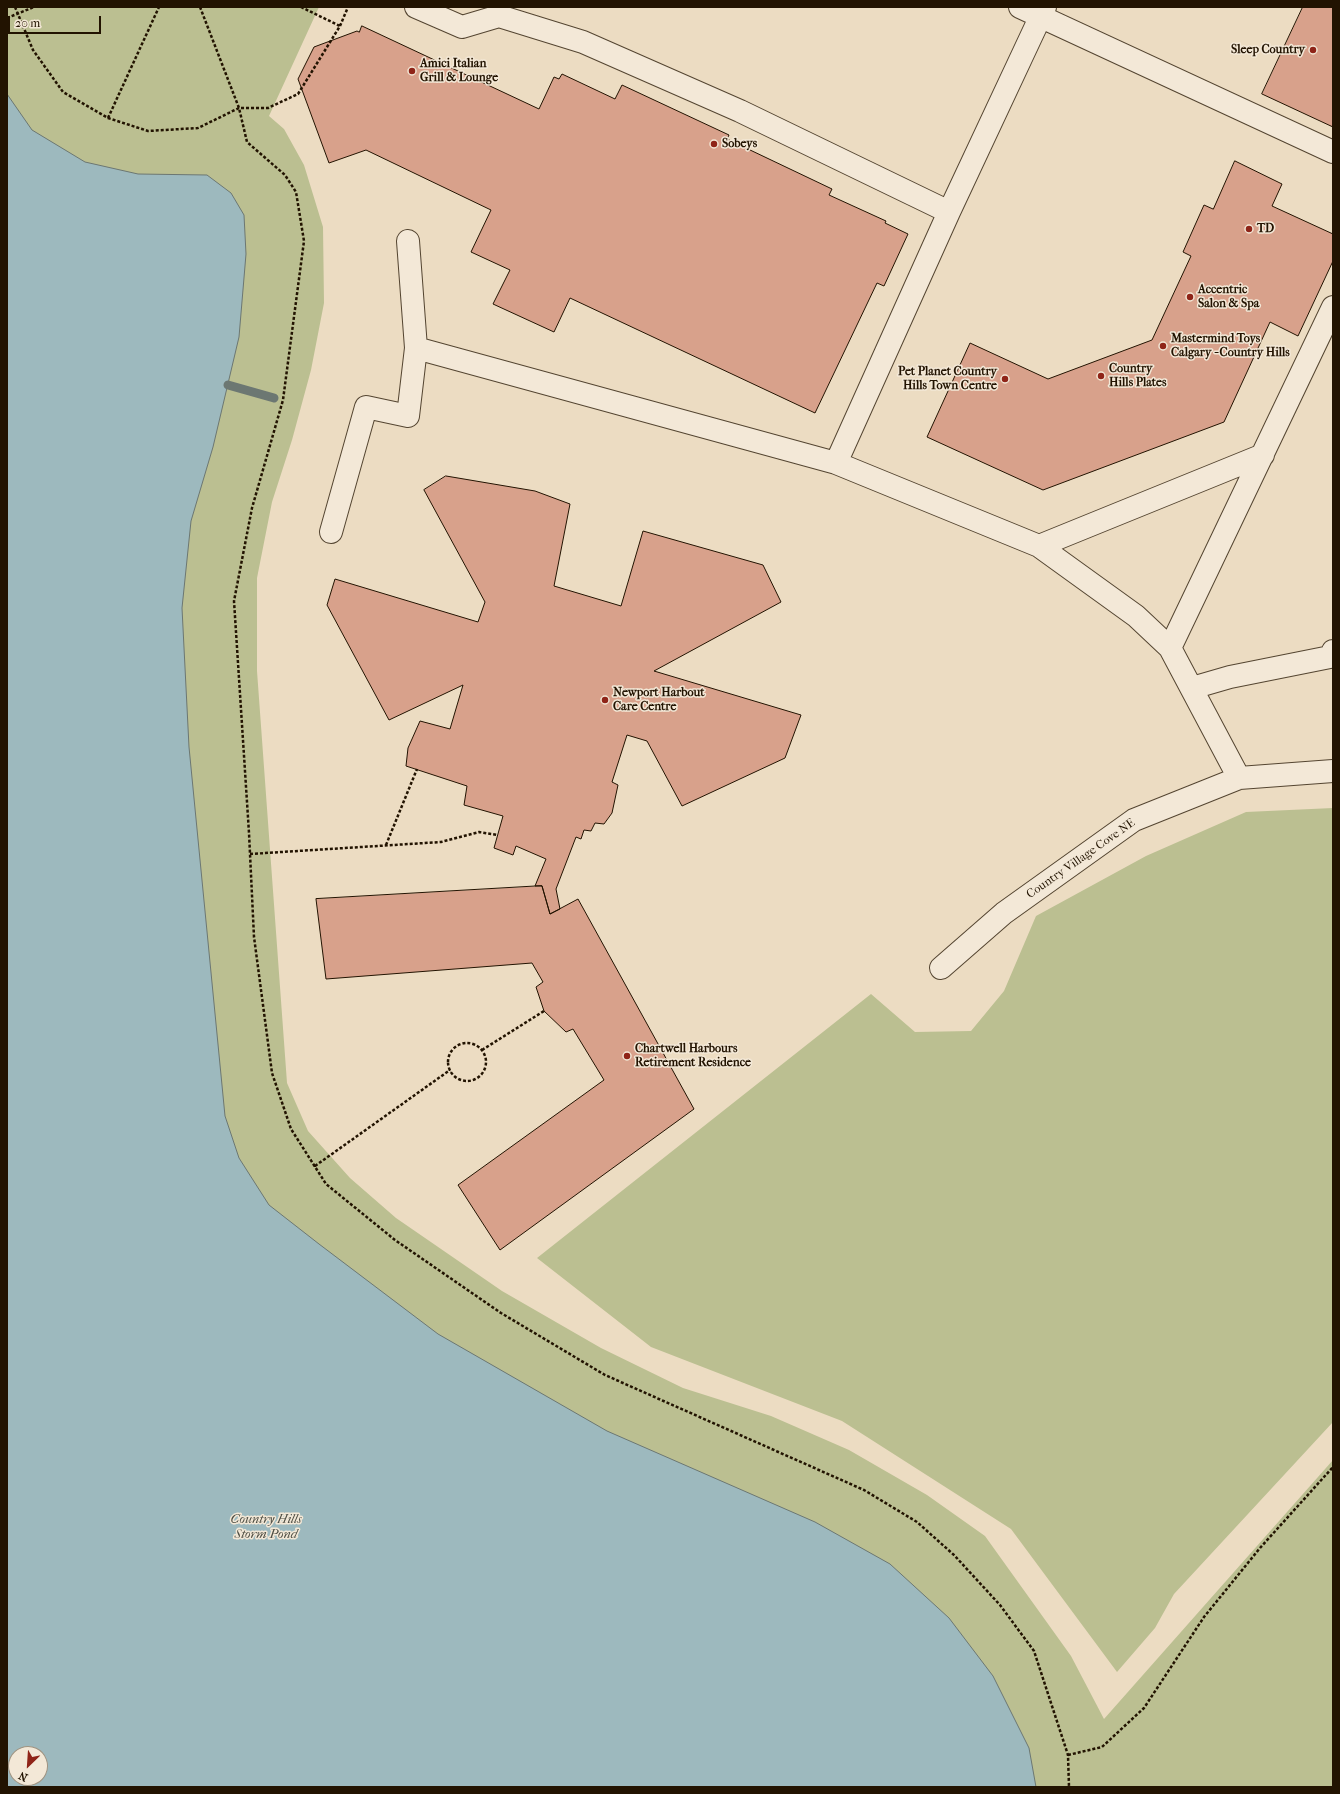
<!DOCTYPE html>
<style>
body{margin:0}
#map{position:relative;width:1340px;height:1794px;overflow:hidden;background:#ecdcc2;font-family:"IM FELL French Canon",serif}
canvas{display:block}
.frame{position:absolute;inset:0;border:8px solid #221301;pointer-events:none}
.north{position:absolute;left:8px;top:1746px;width:40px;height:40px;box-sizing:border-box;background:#f3e8d7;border:1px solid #9f9381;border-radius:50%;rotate:205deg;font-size:11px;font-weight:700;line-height:16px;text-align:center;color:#221301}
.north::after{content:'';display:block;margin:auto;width:14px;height:18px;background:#8f2418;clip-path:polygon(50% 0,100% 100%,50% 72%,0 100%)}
.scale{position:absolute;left:8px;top:16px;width:93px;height:18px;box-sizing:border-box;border:2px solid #221301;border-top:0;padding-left:5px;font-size:12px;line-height:14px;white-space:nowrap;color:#221301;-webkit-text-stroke:3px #f3e8d7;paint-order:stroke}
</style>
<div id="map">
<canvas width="1340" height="1794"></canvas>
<div class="frame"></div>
<div class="north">N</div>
<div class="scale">20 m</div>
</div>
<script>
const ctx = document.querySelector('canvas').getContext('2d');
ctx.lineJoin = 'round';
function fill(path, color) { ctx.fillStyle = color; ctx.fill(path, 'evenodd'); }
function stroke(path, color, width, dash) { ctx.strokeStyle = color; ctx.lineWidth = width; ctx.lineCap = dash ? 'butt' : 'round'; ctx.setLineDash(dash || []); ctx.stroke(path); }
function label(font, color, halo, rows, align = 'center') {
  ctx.font = font + ' "IM FELL French Canon",serif'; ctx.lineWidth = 3; ctx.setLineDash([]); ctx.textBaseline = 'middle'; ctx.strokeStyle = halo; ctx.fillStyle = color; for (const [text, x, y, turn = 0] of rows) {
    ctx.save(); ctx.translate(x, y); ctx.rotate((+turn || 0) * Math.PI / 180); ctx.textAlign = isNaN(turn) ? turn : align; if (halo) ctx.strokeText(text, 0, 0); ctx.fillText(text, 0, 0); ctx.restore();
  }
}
const green = new Path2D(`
 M 7,7 L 319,7 L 269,116 L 284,129 L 304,165 L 323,227 L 324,303 L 311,370 L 292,440 L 272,502 L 257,578 L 257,671 L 287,1083 L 308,1131 L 350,1178 L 396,1218 L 502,1291 L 601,1348 L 683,1388 L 771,1416 L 849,1450 L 927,1495 L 985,1536 L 1071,1656 L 1104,1719 L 1333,1460 L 1333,1787 L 7,1787 ZM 16,1754 L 40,1754 L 40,1778 L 16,1778 Z
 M 1333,808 L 1333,1422 L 1174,1594 L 1155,1628 L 1117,1672 L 1011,1529 L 842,1421 L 651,1347 L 537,1258 L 871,994 L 915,1032 L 971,1031 L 1004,991 L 1036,916 L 1146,856 L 1246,812 Z`);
const water = new Path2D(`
 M 7,94 L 32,130 L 85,162 L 138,174 L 207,175 L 231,193 L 244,215 L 246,254 L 239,337 L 213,447 L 191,521 L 182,608 L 189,747 L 225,1116 L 239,1158 L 269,1205 L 319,1244 L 438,1334 L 607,1431 L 815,1522 L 890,1564 L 949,1618 L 993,1676 L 1029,1748 L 1036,1787 L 7,1787 ZM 16,1754 L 40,1754 L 40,1778 L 16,1778 Z`);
const stream = new Path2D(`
 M 228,385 L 274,398`);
const building = new Path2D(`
 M 1303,7 L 1333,7 L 1333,127 L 1262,94 Z
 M 362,26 L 539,109 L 554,77 L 559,79 L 562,74 L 615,99 L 622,85 L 729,135 L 727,139 L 832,189 L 829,195 L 886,221 L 885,223 L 908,234 L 884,286 L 877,283 L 815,413 L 570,298 L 554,332 L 493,304 L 510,270 L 471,252 L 491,210 L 366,150 L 329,163 L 298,79 L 314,47 L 357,31 L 359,32 Z
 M 1235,161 L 1282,184 L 1272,206 L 1333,234 L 1333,261 L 1298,336 L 1270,322 L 1224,422 L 1043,490 L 927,437 L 970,343 L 1048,379 L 1152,340 L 1191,256 L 1183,252 L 1204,205 L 1213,209 Z
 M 446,476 L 535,491 L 570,504 L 554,586 L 621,606 L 643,531 L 763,565 L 781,602 L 654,671 L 801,715 L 785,758 L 682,806 L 647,741 L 627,735 L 612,782 L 618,785 L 612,813 L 604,824 L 595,823 L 591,831 L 584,830 L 581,839 L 576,837 L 556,889 L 560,909 L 550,914 L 542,886 L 535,886 L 546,859 L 516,846 L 513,855 L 494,848 L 503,816 L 464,805 L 467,786 L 406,766 L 408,748 L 420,721 L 450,729 L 463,685 L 389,720 L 327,605 L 335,579 L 478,622 L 485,602 L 424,490 Z
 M 542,886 L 550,914 L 578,899 L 694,1109 L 500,1250 L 458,1185 L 604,1080 L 573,1029 L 566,1032 L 544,1011 L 536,987 L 543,982 L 532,963 L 326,979 L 316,899 Z`);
const path = new Path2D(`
 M 15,7 L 33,50 L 63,92 L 108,118 L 148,131 L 198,128 L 239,108 L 268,108 L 298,94 L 340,26 L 348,7
 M 200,7 L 239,108 L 247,142 L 285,175 L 296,192 L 304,241 L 283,400 L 252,508 L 234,601 L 249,833 L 254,937 L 272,1073 L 291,1129 L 326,1184 L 395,1240 L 501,1313 L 605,1375 L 864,1490 L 917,1522 L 954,1555 L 1000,1605 L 1034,1651 L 1068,1755 L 1069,1787
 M 301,7 L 340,26
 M 7,18 L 34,7
 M 108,118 L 159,7
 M 386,845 L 417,769
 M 250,854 L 441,842 L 479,832 L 498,835
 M448 1062a19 19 0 1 1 38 0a19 19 0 1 1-38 0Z
 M 482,1050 L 544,1011
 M 315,1166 L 450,1070
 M 1068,1755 L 1102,1747 L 1144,1708 L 1204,1617 L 1260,1548 L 1333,1467`);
const minor = new Path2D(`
 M 416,7 L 462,27 L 499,16 L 583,42 L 740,111 L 949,212
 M 1020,7 L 1333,152
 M 408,241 L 416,348 L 836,463 L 1039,546 L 1136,616 L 1170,648 L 1239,778
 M 836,463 L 949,212 L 1045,7
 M 331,532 L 366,407 L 408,416 L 416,348
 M 1039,546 L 1263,455
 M 1170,648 L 1333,307
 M 1192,688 L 1230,677 L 1330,657 L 1333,651
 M 941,968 L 1004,913 L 1134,820 L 1239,778 L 1333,771`);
const markers = [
 [1313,50,4,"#8f2418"],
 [412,71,4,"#8f2418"],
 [714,144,4,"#8f2418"],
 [1249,229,4,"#8f2418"],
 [1190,297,4,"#8f2418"],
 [1163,346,4,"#8f2418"],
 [1101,376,4,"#8f2418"],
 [1005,379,4,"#8f2418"],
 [605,700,4,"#8f2418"],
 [627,1056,4,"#8f2418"]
];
const poiNames = [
 ["Sleep Country",1305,50,"right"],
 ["Amici Italian",420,64],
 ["Grill & Lounge",420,78],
 ["Sobeys",722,144],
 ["TD",1257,229],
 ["Accentric",1198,290],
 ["Salon & Spa",1198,304],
 ["Mastermind Toys",1171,339],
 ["Calgary - Country Hills",1171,353],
 ["Country",1109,369],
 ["Hills Plates",1109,383],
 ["Pet Planet Country",997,372,"right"],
 ["Hills Town Centre",997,386,"right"],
 ["Newport Harbout",613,693],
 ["Care Centre",613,707],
 ["Chartwell Harbours",635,1049],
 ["Retirement Residence",635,1063]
];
const streetNames = [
 ["Country Village Cove NE",1081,859,-35]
];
const waterNames = [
 ["Country Hills",266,1520],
 ["Storm Pond",266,1535]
];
fill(green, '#bbbf91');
fill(water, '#9db9be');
stroke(water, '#6c7772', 1);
stroke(stream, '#6c7772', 9);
fill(building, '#d8a18b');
stroke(building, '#221301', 1);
stroke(minor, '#544531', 24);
stroke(path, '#221301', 2.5, [3, 2]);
stroke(minor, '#f3e8d7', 22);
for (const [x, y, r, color] of markers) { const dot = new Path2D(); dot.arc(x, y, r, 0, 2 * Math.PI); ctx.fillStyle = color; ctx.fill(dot); stroke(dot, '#f3e8d7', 1.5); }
label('bold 12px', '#221301', '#f3e8d7', poiNames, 'left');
label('12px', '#221301', '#f3e8d7', streetNames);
label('italic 13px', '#4d4d43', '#f3e8d7', waterNames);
</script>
